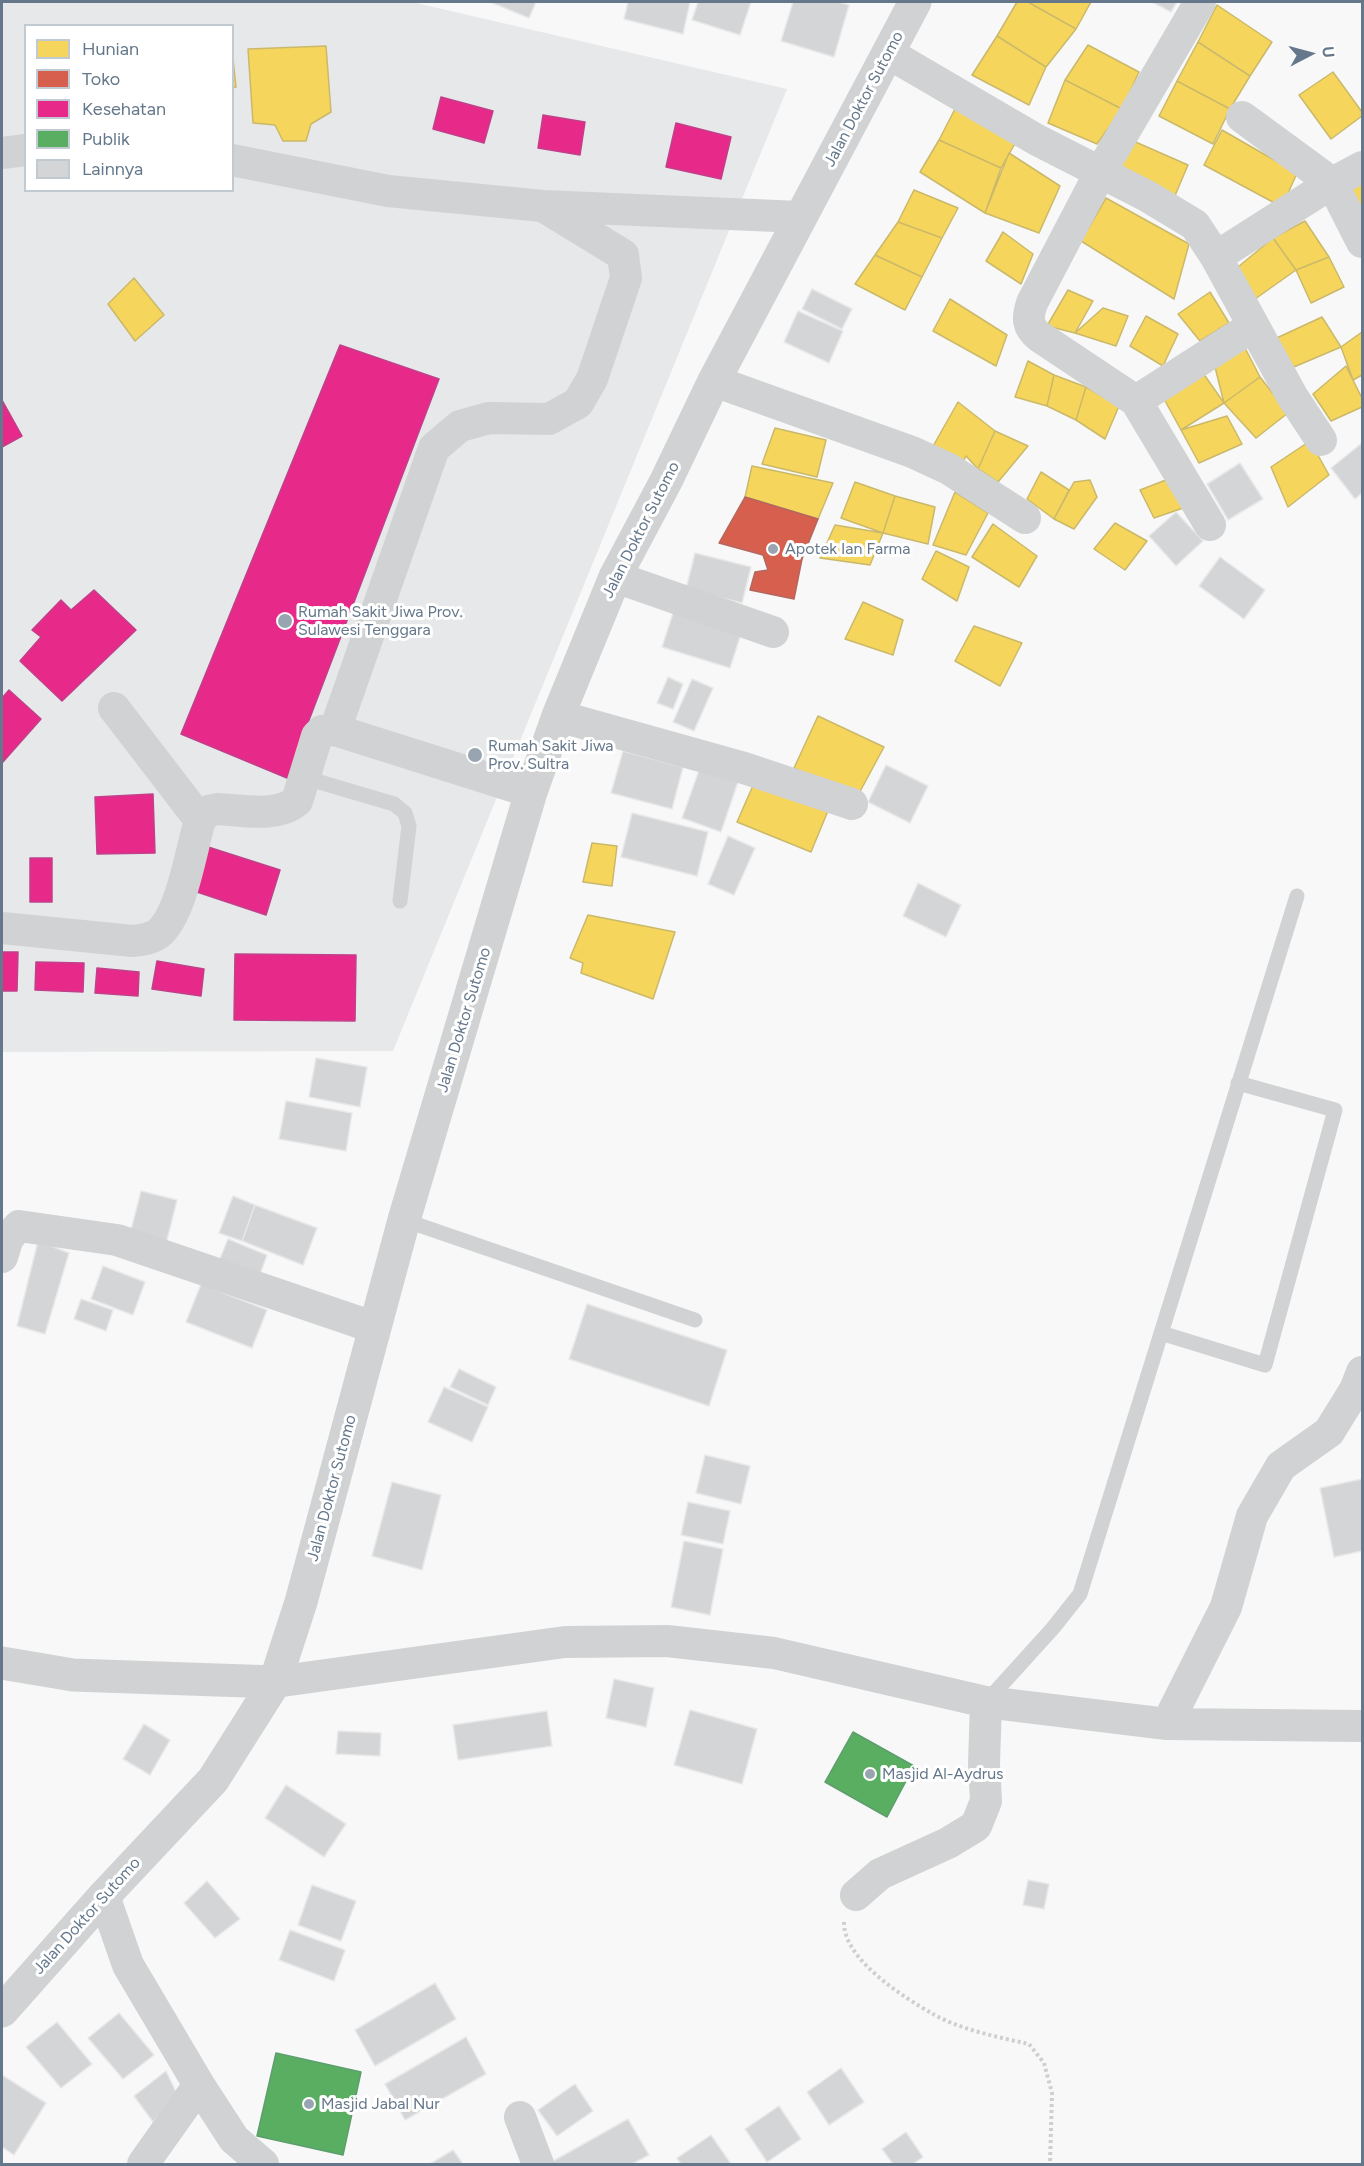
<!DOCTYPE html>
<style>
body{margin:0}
#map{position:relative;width:1364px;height:2166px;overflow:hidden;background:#f8f8f8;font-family:Figtree,sans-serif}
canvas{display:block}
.frame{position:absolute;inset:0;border:3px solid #65788b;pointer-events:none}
.legend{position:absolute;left:24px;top:24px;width:210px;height:168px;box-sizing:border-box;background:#fff;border:2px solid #c1c9d1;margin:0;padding:8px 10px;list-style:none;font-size:18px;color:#65788b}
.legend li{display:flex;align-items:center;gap:12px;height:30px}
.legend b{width:30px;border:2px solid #c1c9d1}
.north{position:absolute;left:1280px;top:24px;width:60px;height:60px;-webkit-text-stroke:4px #fff;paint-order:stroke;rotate:84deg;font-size:16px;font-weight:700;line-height:24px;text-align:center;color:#65788b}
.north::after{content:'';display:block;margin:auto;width:21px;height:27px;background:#65788b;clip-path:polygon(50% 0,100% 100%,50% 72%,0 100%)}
</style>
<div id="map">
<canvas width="1364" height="2166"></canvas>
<div class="frame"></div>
<ul class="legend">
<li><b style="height:16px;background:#f6d55c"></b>Hunian</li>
<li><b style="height:16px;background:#d6604d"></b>Toko</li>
<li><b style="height:16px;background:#e7298a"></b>Kesehatan</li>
<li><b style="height:16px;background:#5aae61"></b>Publik</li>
<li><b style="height:16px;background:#d4d5d7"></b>Lainnya</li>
</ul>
<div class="north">U</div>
</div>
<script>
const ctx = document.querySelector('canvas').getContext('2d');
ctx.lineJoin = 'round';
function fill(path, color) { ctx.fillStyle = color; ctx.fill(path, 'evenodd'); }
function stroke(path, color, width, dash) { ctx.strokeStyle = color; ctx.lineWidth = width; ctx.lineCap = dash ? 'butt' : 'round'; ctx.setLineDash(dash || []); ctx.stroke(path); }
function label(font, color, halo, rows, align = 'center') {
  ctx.font = font + ' Figtree,sans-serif'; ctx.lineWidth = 6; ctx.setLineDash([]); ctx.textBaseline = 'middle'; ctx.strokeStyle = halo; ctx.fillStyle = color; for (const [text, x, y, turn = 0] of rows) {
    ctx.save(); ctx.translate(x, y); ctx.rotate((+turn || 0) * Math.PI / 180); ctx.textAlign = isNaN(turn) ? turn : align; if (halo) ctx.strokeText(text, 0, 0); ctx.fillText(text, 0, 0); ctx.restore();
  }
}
const built = new Path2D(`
 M 2,2 L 412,2 L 787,89 L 393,1051 L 2,1052 ZM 26,26 L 232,26 L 232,190 L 26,190 Z`);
const homes = new Path2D(`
 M 1017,2 L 1028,2 L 1076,29 L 1046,67 L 997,36 Z
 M 1028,2 L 1091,2 L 1076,29 Z
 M 1217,5 L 1272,42 L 1250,76 L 1198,42 Z
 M 997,36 L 1046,67 L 1029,105 L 972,75 Z
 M 1198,42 L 1250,76 L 1230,109 L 1177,81 Z
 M 1088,45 L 1139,72 L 1122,109 L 1065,80 Z
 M 326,46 L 331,112 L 311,124 L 306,141 L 283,141 L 275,125 L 253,123 L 248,49 Z
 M 232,49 L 236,87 L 232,88 Z
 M 1333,72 L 1362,112 L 1362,116 L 1331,139 L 1299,95 Z
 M 1065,80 L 1122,109 L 1097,144 L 1048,123 Z
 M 1177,81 L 1230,109 L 1213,144 L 1159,116 Z
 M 956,107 L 1020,135 L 1001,168 L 939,140 Z
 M 1222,130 L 1297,173 L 1282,207 L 1204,165 Z
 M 939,140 L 1001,168 L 985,213 L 920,172 Z
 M 1131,140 L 1188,165 L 1174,198 L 1116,173 Z
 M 1009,153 L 1060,186 L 1039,233 L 985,213 Z
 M 1362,183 L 1362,209 L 1352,190 Z
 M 914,190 L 958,208 L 942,238 L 898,222 Z
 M 1106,198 L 1189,244 L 1174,299 L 1081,241 Z
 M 1305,221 L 1329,257 L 1296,270 L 1273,238 Z
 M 898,222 L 942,238 L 922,277 L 875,255 Z
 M 1003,232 L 1033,254 L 1021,284 L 986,261 Z
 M 1273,238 L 1296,270 L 1248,304 L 1232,272 Z
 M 875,255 L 922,277 L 905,310 L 855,284 Z
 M 1329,257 L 1344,287 L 1311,303 L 1296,270 Z
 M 134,278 L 164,315 L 135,341 L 108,304 Z
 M 1068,290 L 1093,301 L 1075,333 L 1047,326 Z
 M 1210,292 L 1229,323 L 1200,341 L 1178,314 Z
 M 950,299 L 1007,335 L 996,366 L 933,331 Z
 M 1103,308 L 1128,316 L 1116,346 L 1075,333 Z
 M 1146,316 L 1178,334 L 1163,366 L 1130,346 Z
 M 1322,317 L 1341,347 L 1282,372 L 1268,342 Z
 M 1362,332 L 1362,375 L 1353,380 L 1341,347 Z
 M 1244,346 L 1260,377 L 1224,403 L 1213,359 Z
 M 1028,361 L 1054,375 L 1047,406 L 1015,397 Z
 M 1346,366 L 1362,398 L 1362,407 L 1331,421 L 1313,394 Z
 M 1203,373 L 1224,403 L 1181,430 L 1164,399 Z
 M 1054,375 L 1086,387 L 1076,420 L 1047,406 Z
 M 1260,377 L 1288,413 L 1256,438 L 1224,403 Z
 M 1086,387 L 1119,406 L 1105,439 L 1076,420 Z
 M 958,402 L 995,431 L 978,469 L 966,456 L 960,467 L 932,448 Z
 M 1227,416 L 1242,444 L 1199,463 L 1181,430 Z
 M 775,428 L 826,440 L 817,477 L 762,464 Z
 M 995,431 L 1028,446 L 998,482 L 978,469 Z
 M 1310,441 L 1329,475 L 1288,507 L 1271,467 Z
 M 752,466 L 833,483 L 818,519 L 745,497 Z
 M 1041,472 L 1069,490 L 1054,519 L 1027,499 Z
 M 1171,478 L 1186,507 L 1154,518 L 1140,490 Z
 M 1090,480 L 1097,497 L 1074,529 L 1054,519 L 1074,482 Z
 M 855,482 L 895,496 L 883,533 L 841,518 Z
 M 955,492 L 988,513 L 966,555 L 933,545 Z
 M 895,496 L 935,507 L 928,544 L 883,533 Z
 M 1115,523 L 1147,541 L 1125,570 L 1094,549 Z
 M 993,524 L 1037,556 L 1019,587 L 972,557 Z
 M 835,525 L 883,533 L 870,565 L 820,558 Z
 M 936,551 L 969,567 L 957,601 L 922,579 Z
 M 863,602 L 903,620 L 893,655 L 845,639 Z
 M 974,626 L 1022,643 L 1000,686 L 955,661 Z
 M 818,716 L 884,747 L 856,799 L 794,768 Z
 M 755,781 L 830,806 L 811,852 L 737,822 Z
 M 592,843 L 617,846 L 612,886 L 583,882 Z
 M 588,915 L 675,932 L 653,999 L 581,973 L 583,963 L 570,958 Z`);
const shops = new Path2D(`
 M 745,497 L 818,519 L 802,559 L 794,599 L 750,590 L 755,572 L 768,570 L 763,555 L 719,543 Z`);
const health = new Path2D(`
 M 441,97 L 493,111 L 484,143 L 433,129 Z
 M 543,115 L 585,122 L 580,155 L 538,148 Z
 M 676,123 L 731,137 L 721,179 L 666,167 Z
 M 340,345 L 439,379 L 287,778 L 181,734 Z
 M 2,400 L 22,436 L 2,447 Z
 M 94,590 L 136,630 L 62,701 L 20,661 L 41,637 L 32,630 L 61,600 L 71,610 Z
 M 9,690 L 41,719 L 2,763 L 2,698 Z
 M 153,794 L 155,853 L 97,854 L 95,797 Z
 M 202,845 L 280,870 L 266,915 L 188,889 Z
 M 30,858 L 52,858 L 52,902 L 30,902 Z
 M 2,952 L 18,952 L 17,991 L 2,991 Z
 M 235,954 L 356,955 L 355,1021 L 234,1020 Z
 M 157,961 L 204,969 L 201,996 L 152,989 Z
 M 36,962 L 84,963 L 83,992 L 35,990 Z
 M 97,968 L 139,972 L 138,996 L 95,993 Z`);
const public = new Path2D(`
 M 853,1732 L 914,1766 L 887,1817 L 825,1782 Z
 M 276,2053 L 361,2072 L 343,2155 L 257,2136 Z`);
const building = new Path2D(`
 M 490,2 L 536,2 L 529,18 Z
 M 628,2 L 690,2 L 683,34 L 624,19 Z
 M 698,2 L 751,2 L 740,35 L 692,20 Z
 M 793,2 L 838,2 L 849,5 L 834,57 L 781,41 Z
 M 1152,2 L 1177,2 L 1171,12 Z
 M 812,289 L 852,309 L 842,329 L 802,309 Z
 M 798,311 L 843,331 L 829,363 L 784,342 Z
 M 1362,443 L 1362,493 L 1355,499 L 1331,468 Z
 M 1240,463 L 1263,499 L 1228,520 L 1207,484 Z
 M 1176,512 L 1203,541 L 1176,566 L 1149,536 Z
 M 695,553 L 751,567 L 742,603 L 686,589 Z
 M 1220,557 L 1265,590 L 1244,619 L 1199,586 Z
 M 674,610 L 742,631 L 730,668 L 662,647 Z
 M 668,677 L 683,684 L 673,709 L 657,703 Z
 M 692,679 L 713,688 L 694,731 L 673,722 Z
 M 623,751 L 683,767 L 672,809 L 611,793 Z
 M 702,762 L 740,776 L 721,832 L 682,818 Z
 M 886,765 L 928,786 L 910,823 L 868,802 Z
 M 632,813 L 708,832 L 697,876 L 621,857 Z
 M 728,836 L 755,848 L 734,895 L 708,884 Z
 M 918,883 L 961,905 L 946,937 L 903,916 Z
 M 316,1058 L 367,1067 L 360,1107 L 309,1097 Z
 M 286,1101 L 352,1113 L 346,1151 L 279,1139 Z
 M 141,1191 L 177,1200 L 166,1244 L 130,1234 Z
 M 233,1196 L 255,1205 L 242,1241 L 219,1233 Z
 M 255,1205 L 317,1228 L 303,1265 L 242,1241 Z
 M 228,1239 L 267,1255 L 259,1277 L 219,1261 Z
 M 38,1241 L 69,1253 L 45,1334 L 17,1326 Z
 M 103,1266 L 145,1282 L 133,1315 L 91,1299 Z
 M 201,1284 L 267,1310 L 252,1348 L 186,1322 Z
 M 81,1299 L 113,1310 L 106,1331 L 74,1319 Z
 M 587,1304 L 727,1350 L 709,1406 L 569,1359 Z
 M 459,1369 L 496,1387 L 488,1405 L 450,1387 Z
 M 444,1387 L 488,1407 L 472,1442 L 428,1422 Z
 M 705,1455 L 750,1466 L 741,1504 L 696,1493 Z
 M 1362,1479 L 1362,1551 L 1334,1557 L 1320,1488 Z
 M 392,1482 L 441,1495 L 422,1570 L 372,1556 Z
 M 688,1502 L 730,1511 L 723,1544 L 681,1535 Z
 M 684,1541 L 723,1549 L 710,1615 L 671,1607 Z
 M 614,1679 L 654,1688 L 646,1727 L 606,1718 Z
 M 690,1710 L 757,1729 L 742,1784 L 674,1765 Z
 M 547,1711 L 552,1746 L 458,1760 L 453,1725 Z
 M 144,1724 L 170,1740 L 150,1775 L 123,1759 Z
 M 338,1731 L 381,1733 L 380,1756 L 336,1754 Z
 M 286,1785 L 346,1824 L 324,1857 L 265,1818 Z
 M 1028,1880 L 1049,1884 L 1044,1909 L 1023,1905 Z
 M 207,1881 L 240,1919 L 215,1938 L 184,1903 Z
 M 312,1885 L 356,1901 L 341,1941 L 298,1925 Z
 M 290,1930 L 345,1950 L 334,1981 L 279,1960 Z
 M 435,1983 L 456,2019 L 375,2066 L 355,2030 Z
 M 119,2013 L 154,2055 L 123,2079 L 88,2038 Z
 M 57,2022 L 92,2064 L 61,2088 L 26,2047 Z
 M 466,2037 L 486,2074 L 405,2120 L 385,2084 Z
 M 841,2068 L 864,2102 L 829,2125 L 807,2092 Z
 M 166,2071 L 177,2094 L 153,2122 L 134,2096 Z
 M 2,2075 L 46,2103 L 14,2155 L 2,2147 Z
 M 575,2084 L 593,2111 L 557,2136 L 538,2110 Z
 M 779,2106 L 801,2139 L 767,2162 L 745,2129 Z
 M 628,2119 L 649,2155 L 632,2164 L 548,2164 Z
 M 906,2132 L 923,2157 L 913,2164 L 893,2164 L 882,2149 Z
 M 711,2135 L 731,2164 L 681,2164 L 677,2158 Z
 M 453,2150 L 463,2164 L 430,2164 Z`);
const path = new Path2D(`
 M 844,1922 C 843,1959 903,1997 933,2014 C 961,2030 998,2037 1029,2044 L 1044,2063 L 1052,2093 L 1050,2164`);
const service = new Path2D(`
 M 306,778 L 394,804 L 405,813 L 409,826 L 400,901
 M 404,1220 L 695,1320
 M 1161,1333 L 1265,1365 L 1335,1110 L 1238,1083
 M 987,1701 L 1053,1628 L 1080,1594 L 1297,896`);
const minor = new Path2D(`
 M 1200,2 L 1100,173 L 1032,303 C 1027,318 1027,327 1040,337 L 1136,401 L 1210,525
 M 888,53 L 1037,140 L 1147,196 L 1195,225 L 1216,257 L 1292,396 L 1321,440
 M 1242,117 L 1332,183 L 1362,242
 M 2,153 L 26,150
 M 232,160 L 388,191 L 543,206 L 800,217
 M 1216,257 L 1332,183 L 1362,167
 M 714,381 L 912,452 L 949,469 L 1025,518
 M 1136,401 L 1253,326
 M 615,577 L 773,632
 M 114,708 L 200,820
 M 558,716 L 744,768 L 852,804
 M 335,730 L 434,448 L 460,426 L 489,418 L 549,419 L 578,403 L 592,379 L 626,278 L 623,255 L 543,206
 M 2,928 L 133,941 C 143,940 151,939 159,933 C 182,913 191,850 200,820 L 208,811 L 217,809 C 242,810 277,818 297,801 L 317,736 L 322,731 L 335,730 L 531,792
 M 2,1257 L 8,1238 L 19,1226 L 117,1240 L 373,1327
 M 275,1682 L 565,1642 L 667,1641 L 774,1653 L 986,1702 L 1167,1724 L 1362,1726
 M 1167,1724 L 1226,1607 L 1252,1516 L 1281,1466 L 1329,1432 L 1355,1390 L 1362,1372
 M 856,1895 L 880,1874 L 948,1843 L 976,1826 L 986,1801 L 984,1764 L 986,1702
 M 104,1896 L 128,1965 L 199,2085 L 143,2164
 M 199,2085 L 234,2139 L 263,2164
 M 520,2117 L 538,2164`);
const tertiary = new Path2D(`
 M 2,1663 L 73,1675 L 275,1682
 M 2,2011 L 104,1896 L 213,1780 L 275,1682 L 301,1602 L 404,1220 L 531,792 L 558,716 L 615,577 L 666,481 L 714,381 L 915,2`);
const markers = [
 [773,549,6,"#98a5b1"],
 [285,621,8,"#98a5b1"],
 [475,755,8,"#98a5b1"],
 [870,1774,6,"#98a5b1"],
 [309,2104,6,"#98a5b1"]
];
const streetNames = [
 ["Jalan Doktor Sutomo",864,99,-62],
 ["Jalan Doktor Sutomo",641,530,-63],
 ["Jalan Doktor Sutomo",464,1020,-73],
 ["Jalan Doktor Sutomo",332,1488,-75],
 ["Jalan Doktor Sutomo",87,1916,-48]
];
const poiNames = [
 ["Apotek Ian Farma",785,549],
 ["Rumah Sakit Jiwa Prov.",298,612],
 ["Sulawesi Tenggara",298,630],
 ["Rumah Sakit Jiwa",488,746],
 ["Prov. Sultra",488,764],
 ["Masjid Al-Aydrus",882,1774],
 ["Masjid Jabal Nur",321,2104]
];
fill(built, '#e7e8e9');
fill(homes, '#f6d55c');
stroke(homes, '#cab96a', 1.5);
fill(shops, '#d6604d');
stroke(shops, '#b46760', 1.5);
fill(health, '#e7298a');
stroke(health, '#c0418a', 1.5);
fill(public, '#5aae61');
stroke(public, '#5d9e6e', 1.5);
fill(building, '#d4d5d7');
stroke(building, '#e8e8e8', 1.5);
stroke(path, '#cecfd0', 4, [3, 3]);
stroke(service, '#d0d2d3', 15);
stroke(minor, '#d0d2d3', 32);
stroke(tertiary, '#d0d2d3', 33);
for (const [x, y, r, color] of markers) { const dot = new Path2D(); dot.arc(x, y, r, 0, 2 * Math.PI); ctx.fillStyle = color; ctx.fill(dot); stroke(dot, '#fff', 2); }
label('16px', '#65788b', '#fff', streetNames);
label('16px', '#65788b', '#fff', poiNames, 'left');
</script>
